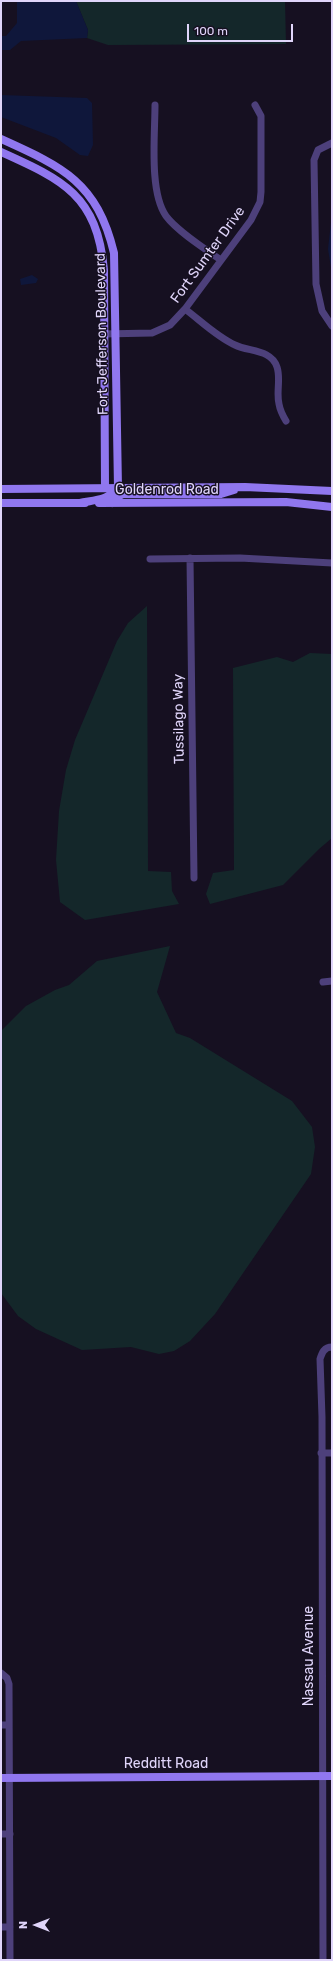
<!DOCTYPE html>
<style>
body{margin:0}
#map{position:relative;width:333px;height:1961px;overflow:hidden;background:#161021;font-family:Rubik,sans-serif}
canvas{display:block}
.frame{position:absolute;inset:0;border:2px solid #e0d5fa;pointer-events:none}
.north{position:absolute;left:16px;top:1905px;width:40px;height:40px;-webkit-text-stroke:3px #161021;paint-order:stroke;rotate:270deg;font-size:11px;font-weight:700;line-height:16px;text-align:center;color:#e0d5fa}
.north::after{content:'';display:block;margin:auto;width:14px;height:18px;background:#e0d5fa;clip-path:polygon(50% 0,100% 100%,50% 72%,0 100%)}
.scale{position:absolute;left:187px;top:24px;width:106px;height:18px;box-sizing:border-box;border:2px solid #e0d5fa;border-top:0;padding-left:5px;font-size:12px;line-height:14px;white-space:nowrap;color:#e0d5fa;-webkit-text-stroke:3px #161021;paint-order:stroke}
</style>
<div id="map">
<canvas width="333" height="1961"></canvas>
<div class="frame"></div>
<div class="north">N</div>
<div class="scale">100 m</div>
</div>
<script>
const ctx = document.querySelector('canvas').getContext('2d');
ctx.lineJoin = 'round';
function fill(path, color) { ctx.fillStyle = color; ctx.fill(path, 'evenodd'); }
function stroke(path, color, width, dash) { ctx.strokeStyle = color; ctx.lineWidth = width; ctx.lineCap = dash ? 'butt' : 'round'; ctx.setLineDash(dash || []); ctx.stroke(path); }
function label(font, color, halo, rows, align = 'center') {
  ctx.font = font + ' Rubik,sans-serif'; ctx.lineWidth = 3; ctx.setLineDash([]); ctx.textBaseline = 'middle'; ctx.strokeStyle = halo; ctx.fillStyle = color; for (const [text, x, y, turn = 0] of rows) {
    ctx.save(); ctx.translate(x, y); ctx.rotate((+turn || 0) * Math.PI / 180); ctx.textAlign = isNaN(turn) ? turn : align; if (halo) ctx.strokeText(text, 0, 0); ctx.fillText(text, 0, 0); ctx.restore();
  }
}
const green = new Path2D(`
 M 76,1 L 285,1 L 286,44 L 108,45 L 87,38 L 88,30 Z
 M 147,606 L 148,871 L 171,872 L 172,891 L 179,904 L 85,920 L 60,902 L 56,860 L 59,811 L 66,770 L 75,740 L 117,641 L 128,623 Z
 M 310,653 L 332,654 L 332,838 L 319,849 L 283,885 L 210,904 L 206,894 L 213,873 L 234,870 L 233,668 L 277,657 L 293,662 Z
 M 170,946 L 157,992 L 176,1033 L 190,1038 L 292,1101 L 312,1127 L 315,1147 L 311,1174 L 215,1314 L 190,1341 L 174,1351 L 159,1354 L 131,1347 L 82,1350 L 36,1329 L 18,1316 L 1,1293 L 1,1031 L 26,1006 L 55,990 L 69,985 L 97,961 Z`);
const water = new Path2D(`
 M 17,1 L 76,1 L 88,30 L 87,38 L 21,41 L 10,50 L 1,50 L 1,36 L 6,36 L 17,23 Z
 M 1,95 L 87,98 L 92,103 L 93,145 L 88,156 L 80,155 L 56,138 L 1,117 Z
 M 332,213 L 332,274 L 328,249 Z
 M 32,275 L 38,279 L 36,283 L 21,285 L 20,279 Z`);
const street = new Path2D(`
 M 155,105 C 155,135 149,192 166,216 C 177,231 205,249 221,260
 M 332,143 L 318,150 L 314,160 L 316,284 L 322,311 L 332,326
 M 185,309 C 201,321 217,337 235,345 C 249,352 271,349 277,367 C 281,379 276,392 279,404 C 280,410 283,416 286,421
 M 103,334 L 152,333 L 170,325 L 185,309 L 251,220 L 260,202 L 261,192 L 261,116 L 255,105
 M 190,558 L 194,878
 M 150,559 L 240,558 L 332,563
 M 323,982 L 332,981
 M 321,1453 L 332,1453
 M 1,1673 L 7,1678 L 9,1684 L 10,1960
 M 1,1725 L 9,1725
 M 1,1834 L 10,1834
 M 1,1927 L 10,1927
 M 323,1960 L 322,1417 L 320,1359 C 322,1353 324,1347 332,1347`);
const secondary = new Path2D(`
 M 1,139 C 63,167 97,182 114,253 L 118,488 C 109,500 94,500 80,503
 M 1,152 C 63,180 97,195 104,270 L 105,488
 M 1,489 L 245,487 L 332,491
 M 1,503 L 85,503
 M 99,503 L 286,502 L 332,507
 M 112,503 L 117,497 L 123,494 L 221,494 L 234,490
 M 1,1778 L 332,1776`);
const streetNames = [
 ["Fort Sumter Drive",208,255,-54],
 ["Fort Jefferson Boulevard",102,334,-91],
 ["Goldenrod Road",167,490],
 ["Tussilago Way",179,719,-91],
 ["Nassau Avenue",309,1656,-90],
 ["Redditt Road",166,1764]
];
fill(green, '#14272a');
fill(water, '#0f173b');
stroke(street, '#4d407b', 7);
stroke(secondary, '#9077ef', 8);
label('14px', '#e0d5fa', '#161021', streetNames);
</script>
